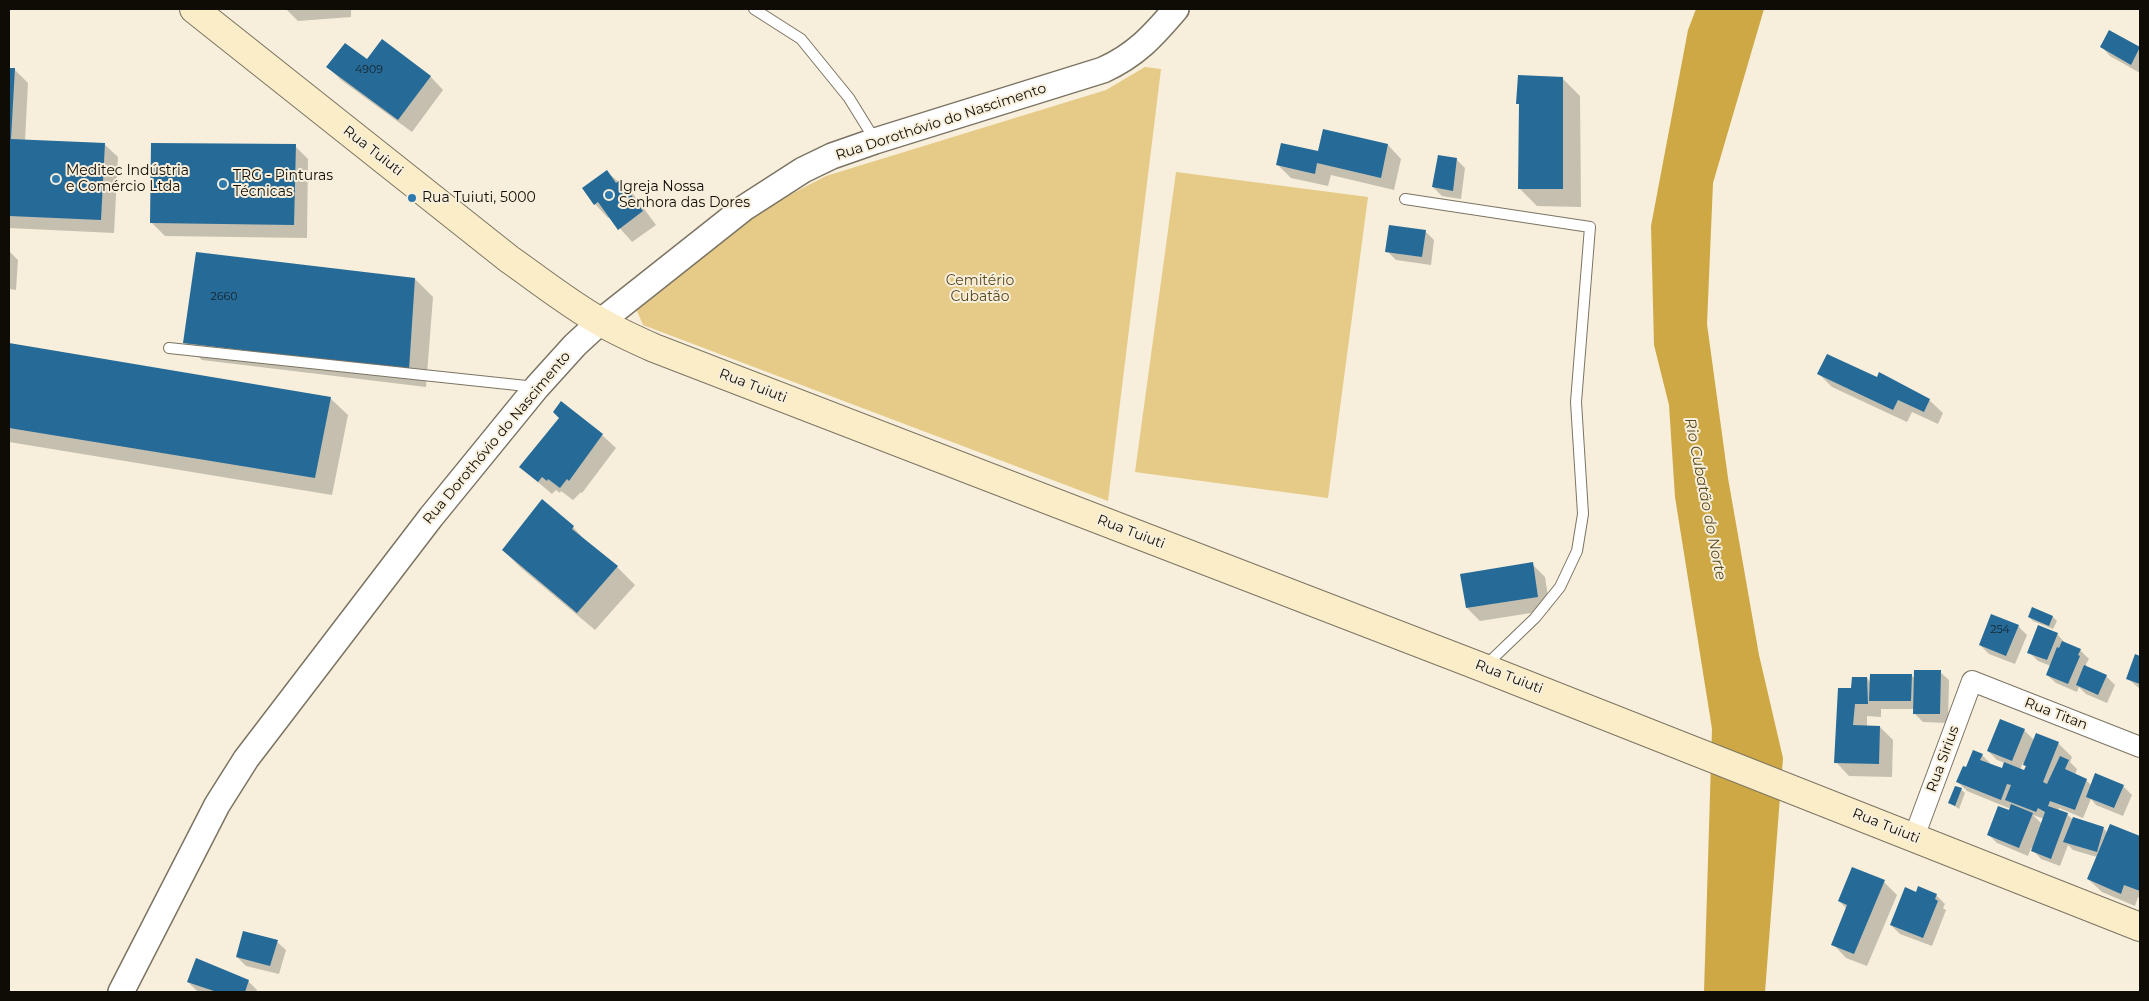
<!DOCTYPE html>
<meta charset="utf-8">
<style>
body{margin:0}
#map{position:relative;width:2149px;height:1001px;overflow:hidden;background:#f7efdb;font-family:Montserrat,sans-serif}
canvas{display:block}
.frame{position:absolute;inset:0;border:10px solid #0f0c06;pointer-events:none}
</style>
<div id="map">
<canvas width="2149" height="1001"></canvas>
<div class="frame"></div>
</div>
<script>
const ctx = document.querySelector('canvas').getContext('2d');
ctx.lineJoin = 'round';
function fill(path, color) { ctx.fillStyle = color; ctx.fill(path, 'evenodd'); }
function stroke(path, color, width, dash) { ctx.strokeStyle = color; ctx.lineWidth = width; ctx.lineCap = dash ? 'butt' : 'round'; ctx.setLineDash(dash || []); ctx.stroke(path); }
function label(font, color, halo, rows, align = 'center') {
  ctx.font = font + ' Montserrat,sans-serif'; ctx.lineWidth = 4; ctx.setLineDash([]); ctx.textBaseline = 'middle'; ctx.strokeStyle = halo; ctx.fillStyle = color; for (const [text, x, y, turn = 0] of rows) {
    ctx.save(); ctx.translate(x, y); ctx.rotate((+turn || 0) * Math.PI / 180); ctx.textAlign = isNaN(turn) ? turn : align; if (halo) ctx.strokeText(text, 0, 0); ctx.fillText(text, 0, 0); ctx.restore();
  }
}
const green = new Path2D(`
 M 1145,67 L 1161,69 L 1108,501 L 643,325 L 637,311 L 639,296 L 749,216 L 826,176 L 1106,90 Z
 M 1176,172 L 1368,197 L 1328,498 L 1135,472 Z`);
const water = new Path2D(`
 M 1696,9 L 1764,9 L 1713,183 L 1707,324 L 1728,478 L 1759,655 L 1783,758 L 1765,992 L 1704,992 L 1712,729 L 1675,497 L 1669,405 L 1654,345 L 1651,226 L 1688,30 Z`);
const shadow = new Path2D(`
 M 286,9 L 351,9 L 351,17 L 298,21 Z
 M 2102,47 L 2139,48 L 2140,73 L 2110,56 Z
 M 367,61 L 430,76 L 443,90 L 412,132 L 341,80 L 328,67 Z
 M 9,69 L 14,69 L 28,83 L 25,141 L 104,144 L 118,157 L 114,233 L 9,228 Z
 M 1562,78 L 1580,96 L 1581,207 L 1537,206 L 1519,188 L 1520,106 L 1518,103 Z
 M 1388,145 L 1401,159 L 1394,190 L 1331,175 L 1328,186 L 1291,178 L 1278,165 L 1319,153 Z
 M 295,146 L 308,159 L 307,238 L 165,236 L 151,222 Z
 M 1456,159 L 1465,168 L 1461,199 L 1442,196 L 1433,187 Z
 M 607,172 L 633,194 L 656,225 L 632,242 L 610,217 L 608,218 L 595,204 L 584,189 Z
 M 1425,231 L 1434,240 L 1431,265 L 1396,260 L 1387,251 Z
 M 9,251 L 18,260 L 16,290 L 9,289 Z
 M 415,279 L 433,297 L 426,387 L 202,360 L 184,343 Z
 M 9,344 L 330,398 L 348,415 L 332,495 L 9,442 Z
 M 1819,374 L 1929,400 L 1943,413 L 1938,424 L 1912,412 L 1907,422 L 1832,387 Z
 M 561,403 L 602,435 L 616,448 L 582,493 L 581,492 L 573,500 L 561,491 L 560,493 L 556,490 L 552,494 L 520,467 L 560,418 Z
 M 573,527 L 590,546 L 617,567 L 635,585 L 595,630 L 521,568 L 503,550 Z
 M 1532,564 L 1545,577 L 1550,610 L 1480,621 L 1467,608 Z
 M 2033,609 L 2053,617 L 2057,621 L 2053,629 L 2033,621 L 2029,617 Z
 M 2018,626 L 2027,635 L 2015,664 L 1989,654 L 1980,645 Z
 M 2057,634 L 2066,644 L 2080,650 L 2089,659 L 2086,664 L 2087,668 L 2106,676 L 2115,685 L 2107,703 L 2086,694 L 2079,687 L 2077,692 L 2056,683 L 2047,675 L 2051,666 L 2038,661 L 2029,652 Z
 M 2136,656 L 2140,658 L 2140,689 L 2127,678 Z
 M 1940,672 L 1949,680 L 1948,723 L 1923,722 L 1914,713 L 1915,709 L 1881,709 L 1881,717 L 1867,716 L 1867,727 L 1880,727 L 1893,740 L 1892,777 L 1849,776 L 1836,762 L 1855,690 L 1867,678 L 1871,683 L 1912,676 L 1915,679 Z
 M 2024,730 L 2034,740 L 2036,734 L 2059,744 L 2072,757 L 2070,762 L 2077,769 L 2075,775 L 2086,780 L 2092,786 L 2123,786 L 2132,795 L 2123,816 L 2096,805 L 2091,799 L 2083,818 L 2059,808 L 2058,811 L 2067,814 L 2073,820 L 2104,829 L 2107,832 L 2110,825 L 2140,838 L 2140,898 L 2138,897 L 2135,906 L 2102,892 L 2088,879 L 2097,857 L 2073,850 L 2068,845 L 2060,866 L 2041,859 L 2031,848 L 2028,856 L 1997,843 L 1988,834 L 2011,809 L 1967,791 L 1958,782 L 1967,769 L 1982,755 L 1991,764 L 2003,770 L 2005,763 L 1997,760 L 1988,751 ZM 2023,763 L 2027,767 L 2025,771 L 2020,770 ZM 2033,815 L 2044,819 L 2042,824 Z
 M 1961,789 L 1965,793 L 1959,809 L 1950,803 Z
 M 1884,882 L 1897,895 L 1867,966 L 1846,958 L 1833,944 L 1847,909 L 1839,901 Z
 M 1917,893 L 1936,895 L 1945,904 L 1943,908 L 1946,910 L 1932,946 L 1900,934 L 1891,925 Z
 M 277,942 L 286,950 L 279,974 L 246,966 L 237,957 Z
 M 248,981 L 257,990 L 256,992 L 201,992 L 197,991 L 188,982 Z`);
const building = new Path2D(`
 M 2109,30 L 2140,47 L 2131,65 L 2100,47 Z
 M 382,39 L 431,76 L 398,120 L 326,67 L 345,43 L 367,59 Z
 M 9,68 L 15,68 L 11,139 L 105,143 L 101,220 L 9,216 Z
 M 1518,75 L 1563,77 L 1563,189 L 1518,189 L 1519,104 L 1516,104 Z
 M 1323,129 L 1388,144 L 1381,178 L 1317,163 L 1315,174 L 1276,165 L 1281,143 L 1318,151 Z
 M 151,143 L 296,144 L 294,225 L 150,223 Z
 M 1438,155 L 1457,158 L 1453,191 L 1432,187 Z
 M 607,170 L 616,183 L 620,180 L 643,211 L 618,230 L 598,202 L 594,205 L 582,188 Z
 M 1389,225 L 1426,230 L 1422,257 L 1385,252 Z
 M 196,252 L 415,278 L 409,370 L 183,343 Z
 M 9,343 L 331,397 L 315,478 L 9,428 Z
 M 1827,354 L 1877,377 L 1879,372 L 1930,399 L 1924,412 L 1898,400 L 1893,410 L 1817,374 Z
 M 561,401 L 603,434 L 569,481 L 567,479 L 560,488 L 548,479 L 547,481 L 542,477 L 538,482 L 519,467 L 559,418 L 553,412 Z
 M 542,499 L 574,526 L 572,529 L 618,566 L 577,613 L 502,550 Z
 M 1533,562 L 1538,597 L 1466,608 L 1460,574 Z
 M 2032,607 L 2053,616 L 2049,626 L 2028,617 Z
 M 1991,614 L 2019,625 L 2006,656 L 1979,645 Z
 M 2038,625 L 2058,633 L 2047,660 L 2027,653 Z
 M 2062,641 L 2081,649 L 2078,655 L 2080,656 L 2068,684 L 2046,675 L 2057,647 L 2059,648 Z
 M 2135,654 L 2140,656 L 2140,684 L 2126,679 Z
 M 2084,665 L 2107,675 L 2098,695 L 2076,685 Z
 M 1914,670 L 1941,670 L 1940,714 L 1913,714 Z
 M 1870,674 L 1912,674 L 1911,701 L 1869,701 Z
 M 1852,677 L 1867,677 L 1868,704 L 1855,704 L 1853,725 L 1880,726 L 1879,764 L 1834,763 L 1838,688 L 1851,688 Z
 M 2000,719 L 2025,729 L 2012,761 L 1987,751 Z
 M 2036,733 L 2059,742 L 2043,782 L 2047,784 L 2060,756 L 2069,760 L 2065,769 L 2087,779 L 2075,810 L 2050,801 L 2048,806 L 2068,813 L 2051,859 L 2031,851 L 2045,812 L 2038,808 L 2036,812 L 2005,800 L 2011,785 L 2007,784 L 2001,800 L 1956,782 L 1963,766 L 1966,767 L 1973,750 L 1983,754 L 1980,760 L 2002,768 L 2004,762 L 2024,770 L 2026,766 L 2023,765 Z
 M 2095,773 L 2124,785 L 2114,808 L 2086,797 Z
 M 1955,786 L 1962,788 L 1955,806 L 1948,803 Z
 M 2011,804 L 2033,813 L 2019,848 L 1987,835 L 1998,806 L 2009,810 Z
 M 2073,817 L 2104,827 L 2097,852 L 2063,842 Z
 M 2110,824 L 2140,836 L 2140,891 L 2124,885 L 2121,894 L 2087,879 Z
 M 1852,867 L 1885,880 L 1854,954 L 1831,945 L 1847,905 L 1838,901 Z
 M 1918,886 L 1937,894 L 1935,899 L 1938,901 L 1923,938 L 1890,925 L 1905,887 L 1916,892 Z
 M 243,931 L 278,940 L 270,966 L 236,957 Z
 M 196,958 L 249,980 L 245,992 L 217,992 L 187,982 Z`);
const service = new Path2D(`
 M 754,9 L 801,39 L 849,98 L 875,140
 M 1405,199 L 1590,227 L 1576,402 L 1583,514 L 1577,551 L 1560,587 L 1535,618 L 1484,667
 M 169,348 L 536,387`);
const minor = new Path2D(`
 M 1914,837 L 1972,681 L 2140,747`);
const tertiary = new Path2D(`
 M 121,992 L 217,805 L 246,759 L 431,517 L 537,387 L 575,345 L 600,322 L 744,208 L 803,170 L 832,156 L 875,141 L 1103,70 C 1136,55 1153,36 1176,9`);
const secondary = new Path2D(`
 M 194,9 L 509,259 C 539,280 569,304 601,322 C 618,332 636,340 654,348 L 1484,668 L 2140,927`);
const markers = [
 [56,179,5,"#2e7aad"],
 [223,184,5,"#2e7aad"],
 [609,195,5,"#2e7aad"],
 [412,198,5,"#2e7aad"]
];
const numberNames = [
 ["4909",369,70],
 ["2660",224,297],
 ["254",2000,630]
];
const streetNames = [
 ["Rua Dorothóvio do Nascimento",941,122,-18],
 ["Rua Tuiuti",373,151,38],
 ["Rua Tuiuti",753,386,21],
 ["Rua Dorothóvio do Nascimento",497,438,-50],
 ["Rua Tuiuti",1131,532,21],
 ["Rua Tuiuti",1509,677,21],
 ["Rua Titan",2056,714,21],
 ["Rua Sirius",1943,759,-70],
 ["Rua Tuiuti",1886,826,22]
];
const poiNames = [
 ["Meditec Indústria",66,171],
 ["e Comércio Ltda",66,187],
 ["TRG - Pinturas",233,176],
 ["Técnicas",233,192],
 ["Igreja Nossa",619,187],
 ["Senhora das Dores",619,203],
 ["Rua Tuiuti, 5000",422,198]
];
const parkNames = [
 ["Cemitério",980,281],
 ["Cubatão",980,297]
];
const waterNames = [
 ["Rio Cubatão do Norte",1705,499,79]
];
fill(green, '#e6ca87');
fill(water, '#cea845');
fill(shadow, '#0003');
fill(building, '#266a98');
stroke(service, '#7b7463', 12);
stroke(minor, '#7b7463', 22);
stroke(tertiary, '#7b7463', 28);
stroke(secondary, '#7b7463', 30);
stroke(service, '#fff', 10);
stroke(minor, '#fff', 20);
stroke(tertiary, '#fff', 25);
stroke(secondary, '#fbedc7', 28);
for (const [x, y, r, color] of markers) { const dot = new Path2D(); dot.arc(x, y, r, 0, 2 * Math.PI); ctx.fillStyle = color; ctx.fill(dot); stroke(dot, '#f7efdb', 2); }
label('11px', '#15242a', null, numberNames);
label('14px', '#0f0c06', '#f7efdb', streetNames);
label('14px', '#0f0c06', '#f7efdb', poiNames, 'left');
label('14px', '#594920', '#f7efdb', parkNames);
label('italic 15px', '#594920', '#f7efdb', waterNames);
</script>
